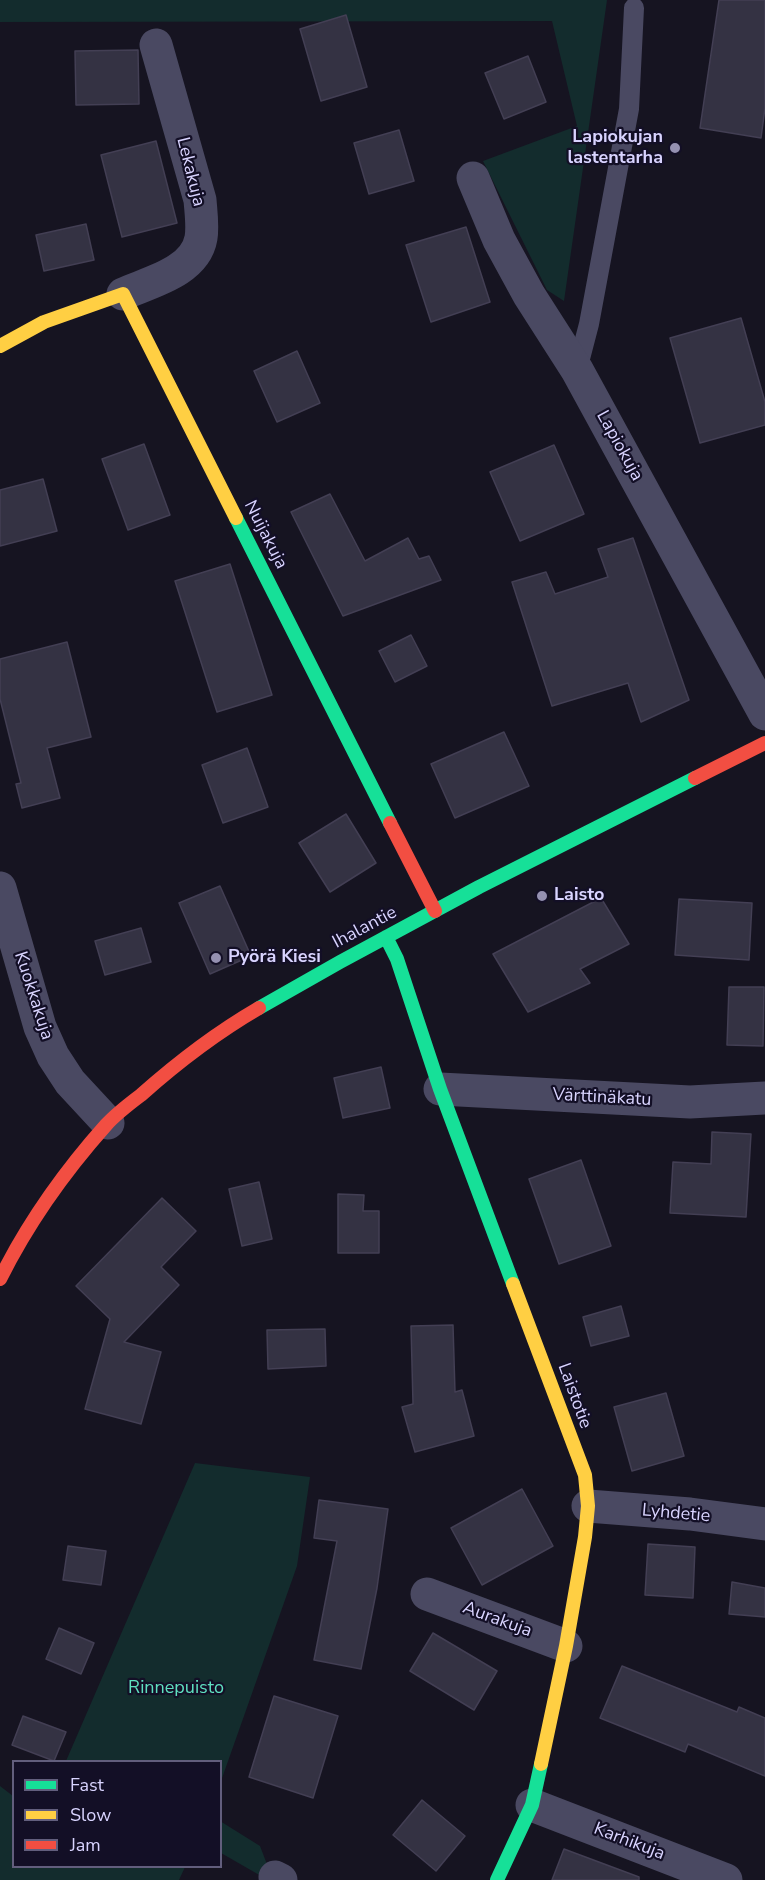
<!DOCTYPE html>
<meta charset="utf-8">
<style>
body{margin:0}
#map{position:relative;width:765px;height:1880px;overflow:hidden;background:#161421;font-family:"Nunito Sans",sans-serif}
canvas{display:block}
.legend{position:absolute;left:12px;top:1760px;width:210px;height:108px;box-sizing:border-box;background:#130f26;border:2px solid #625e7d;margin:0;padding:8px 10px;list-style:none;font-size:18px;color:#d9d4ff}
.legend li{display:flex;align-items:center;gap:12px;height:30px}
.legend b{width:30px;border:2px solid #625e7d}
</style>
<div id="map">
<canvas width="765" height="1880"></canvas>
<ul class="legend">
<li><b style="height:8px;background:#16e098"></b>Fast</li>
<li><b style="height:8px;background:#ffcf43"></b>Slow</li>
<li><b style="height:8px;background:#f24e42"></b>Jam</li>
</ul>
</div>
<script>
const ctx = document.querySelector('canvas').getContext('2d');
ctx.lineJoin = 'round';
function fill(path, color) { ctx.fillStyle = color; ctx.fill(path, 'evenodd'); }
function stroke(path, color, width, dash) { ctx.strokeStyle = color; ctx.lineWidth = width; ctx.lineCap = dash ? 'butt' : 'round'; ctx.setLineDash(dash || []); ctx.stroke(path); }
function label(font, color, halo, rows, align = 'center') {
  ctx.font = font + ' "Nunito Sans",sans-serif'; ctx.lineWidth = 4.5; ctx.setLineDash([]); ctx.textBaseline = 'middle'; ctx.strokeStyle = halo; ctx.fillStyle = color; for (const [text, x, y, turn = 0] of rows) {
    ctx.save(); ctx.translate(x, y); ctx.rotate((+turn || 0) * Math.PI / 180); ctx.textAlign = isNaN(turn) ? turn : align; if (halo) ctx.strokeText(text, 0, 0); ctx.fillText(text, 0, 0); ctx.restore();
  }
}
const green = new Path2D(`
 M 0,0 L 607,0 L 564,301 L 547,290 L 483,161 L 577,126 L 552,21 L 0,22 Z
 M 195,1463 L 310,1477 L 297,1566 L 221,1781 L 220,1762 L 66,1761 Z
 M 0,1786 L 13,1796 L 14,1866 L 185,1867 L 179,1880 L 0,1880 Z
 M 220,1821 L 260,1846 L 273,1880 L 268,1880 L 221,1853 Z`);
const building = new Path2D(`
 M 719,0 L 765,0 L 765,108 L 761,138 L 700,128 Z
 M 346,15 L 367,87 L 321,101 L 300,29 Z
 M 138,50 L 139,104 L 76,105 L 75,51 Z
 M 528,56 L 546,102 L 504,119 L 485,73 Z
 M 399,130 L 414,181 L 369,194 L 354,143 Z
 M 156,141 L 177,223 L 122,237 L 101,155 Z
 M 86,224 L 94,260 L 44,271 L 36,235 Z
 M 466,227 L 490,302 L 431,322 L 406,245 Z
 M 741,318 L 765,402 L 765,425 L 700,443 L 670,338 Z
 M 297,351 L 320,403 L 277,422 L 254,371 Z
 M 144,444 L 170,515 L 128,530 L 102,459 Z
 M 554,445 L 584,514 L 520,541 L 490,472 Z
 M 43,479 L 57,531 L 0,546 L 0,490 Z
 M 330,494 L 365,561 L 408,538 L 419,559 L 429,556 L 441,580 L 343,616 L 291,512 Z
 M 633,538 L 689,700 L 641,722 L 628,683 L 552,706 L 512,582 L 546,572 L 555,594 L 608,577 L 598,549 Z
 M 230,564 L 272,695 L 217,712 L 175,581 Z
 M 411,635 L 427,666 L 395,682 L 379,651 Z
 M 67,642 L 91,737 L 47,748 L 60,798 L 22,808 L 16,784 L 21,783 L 0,699 L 0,659 Z
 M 504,732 L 529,786 L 455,818 L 431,764 Z
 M 247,748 L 268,807 L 223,823 L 202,765 Z
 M 346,814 L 376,863 L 330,892 L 299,843 Z
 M 220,886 L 251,956 L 210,974 L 179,903 Z
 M 601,898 L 629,944 L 580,969 L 590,983 L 528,1012 L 493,954 Z
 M 679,899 L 752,903 L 749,960 L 675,955 Z
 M 141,928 L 151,962 L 105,975 L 95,941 Z
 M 729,987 L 764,987 L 763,1046 L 727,1045 Z
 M 381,1067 L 390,1108 L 343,1118 L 334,1078 Z
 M 712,1132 L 751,1134 L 746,1217 L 670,1213 L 673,1162 L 711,1164 Z
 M 581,1160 L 611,1246 L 559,1264 L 529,1179 Z
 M 259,1182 L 272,1239 L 242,1246 L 229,1189 Z
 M 338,1194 L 364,1195 L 363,1211 L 379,1211 L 379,1253 L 338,1253 Z
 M 162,1198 L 196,1231 L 161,1267 L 179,1285 L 124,1342 L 161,1352 L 141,1424 L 85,1409 L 110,1319 L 76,1286 Z
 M 621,1306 L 629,1336 L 591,1346 L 583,1317 Z
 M 453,1325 L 455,1392 L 462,1390 L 474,1436 L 415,1452 L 402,1407 L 413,1404 L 411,1326 Z
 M 325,1329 L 326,1366 L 268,1369 L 267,1330 Z
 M 666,1393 L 684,1456 L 632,1471 L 614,1407 Z
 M 522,1489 L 553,1546 L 482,1585 L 451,1528 Z
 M 319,1500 L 388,1509 L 377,1588 L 361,1669 L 314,1660 L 337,1541 L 314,1538 Z
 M 648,1544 L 695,1547 L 693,1598 L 645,1595 Z
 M 68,1546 L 106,1551 L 101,1585 L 63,1580 Z
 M 732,1582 L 765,1588 L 765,1617 L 729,1614 Z
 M 59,1628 L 94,1643 L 81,1674 L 46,1659 Z
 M 433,1633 L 497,1671 L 474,1710 L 410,1671 Z
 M 622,1666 L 737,1712 L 739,1707 L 765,1718 L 765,1776 L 688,1744 L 685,1752 L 600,1718 Z
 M 274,1696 L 338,1716 L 313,1798 L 249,1777 Z
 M 23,1716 L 66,1732 L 54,1761 L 12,1745 Z
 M 422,1800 L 465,1836 L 436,1871 L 393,1835 Z
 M 564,1849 L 639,1877 L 639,1880 L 552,1880 Z`);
const lane = new Path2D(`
 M 577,370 L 589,324 L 629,109 L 634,8`);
const street = new Path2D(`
 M 473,178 L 499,240 L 529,295 L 577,370 L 765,714
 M 123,294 C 150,282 195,272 201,238 C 203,226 201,213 200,200 L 156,45
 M 0,888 L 40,1027 L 53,1056 L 70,1082 L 108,1123
 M 440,1089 L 690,1102 L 765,1098
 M 588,1506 L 690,1514 L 765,1524
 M 427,1594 L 566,1646
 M 532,1805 L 726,1880
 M 275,1877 L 281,1880`);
const fast = new Path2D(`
 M 236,518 L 390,823
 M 386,937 L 397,959 L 440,1089 L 513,1284
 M 259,1008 L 340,962 L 479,887 L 695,778
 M 497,1880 L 532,1805 L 541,1764`);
const slow = new Path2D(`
 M 0,346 L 44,322 L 123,294 L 236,518
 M 513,1284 L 585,1475 L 588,1506 L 585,1537 L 566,1646 L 541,1764`);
const jam = new Path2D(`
 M 695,778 L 765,743
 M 390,823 L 435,911
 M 0,1279 C 28,1223 65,1171 106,1125 C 116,1114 129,1104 141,1095 C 178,1062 216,1033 259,1008`);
const markers = [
 [675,148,6,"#9591b1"],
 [542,896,6,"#9591b1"],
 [216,958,6,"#9591b1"]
];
const poiNames = [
 ["Lapiokujan",663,138,"right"],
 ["lastentarha",663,159,"right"],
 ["Laisto",554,896],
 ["Pyörä Kiesi",228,958]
];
const streetNames = [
 ["Lekakuja",190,172,76],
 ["Lapiokuja",619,446,61],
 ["Nuijakuja",265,535,63],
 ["Ihalantie",365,928,-28],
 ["Kuokkakuja",33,996,72],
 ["Värttinäkatu",602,1098,3],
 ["Laistotie",574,1396,70],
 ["Lyhdetie",676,1514,5],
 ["Aurakuja",497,1620,20],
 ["Karhikuja",629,1842,21]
];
const parkNames = [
 ["Rinnepuisto",176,1689]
];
fill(green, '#132c2d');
fill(building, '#343243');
stroke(building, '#433f54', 1.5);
stroke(lane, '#4a4962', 20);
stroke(street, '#4a4962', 33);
stroke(fast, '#16e098', 14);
stroke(slow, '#ffcf43', 14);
stroke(jam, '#f24e42', 14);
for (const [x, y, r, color] of markers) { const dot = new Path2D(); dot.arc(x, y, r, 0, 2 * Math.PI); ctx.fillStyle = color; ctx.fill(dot); stroke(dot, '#130f26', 2); }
label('bold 18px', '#d9d4ff', '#130f26', poiNames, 'left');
label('18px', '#d9d4ff', '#130f26', streetNames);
label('18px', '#5fe0c0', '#130f26', parkNames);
</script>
